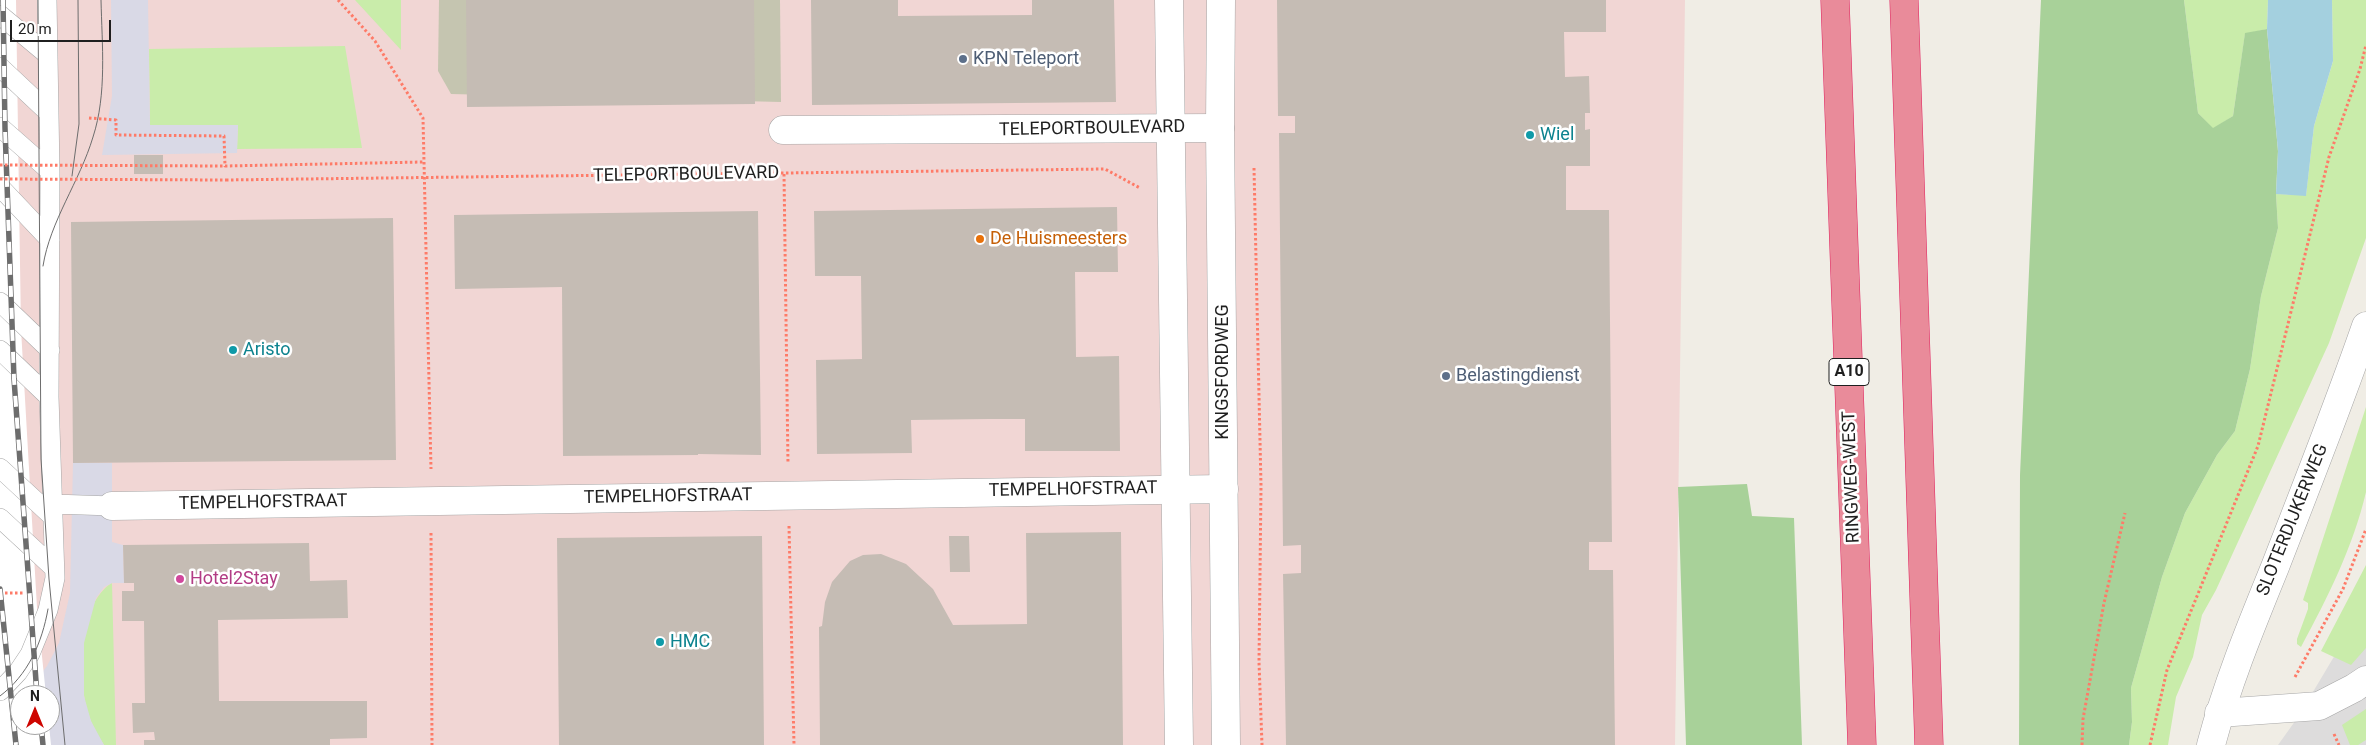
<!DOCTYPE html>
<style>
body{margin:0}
#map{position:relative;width:2366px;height:745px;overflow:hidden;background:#f0ede5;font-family:Roboto,sans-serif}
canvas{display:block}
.north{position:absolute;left:10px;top:685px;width:50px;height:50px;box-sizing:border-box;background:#fff;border:1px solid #a5a5a5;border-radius:50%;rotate:0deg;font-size:14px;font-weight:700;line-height:20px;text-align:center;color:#1f1f1f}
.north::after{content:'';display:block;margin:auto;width:18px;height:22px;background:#ce0500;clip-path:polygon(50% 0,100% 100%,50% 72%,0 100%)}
.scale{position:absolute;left:10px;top:20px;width:101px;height:22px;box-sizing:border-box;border:2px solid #1f1f1f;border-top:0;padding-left:6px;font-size:15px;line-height:18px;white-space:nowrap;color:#1f1f1f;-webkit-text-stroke:4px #fff;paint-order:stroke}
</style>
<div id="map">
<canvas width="2366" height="745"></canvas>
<div class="north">N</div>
<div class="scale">20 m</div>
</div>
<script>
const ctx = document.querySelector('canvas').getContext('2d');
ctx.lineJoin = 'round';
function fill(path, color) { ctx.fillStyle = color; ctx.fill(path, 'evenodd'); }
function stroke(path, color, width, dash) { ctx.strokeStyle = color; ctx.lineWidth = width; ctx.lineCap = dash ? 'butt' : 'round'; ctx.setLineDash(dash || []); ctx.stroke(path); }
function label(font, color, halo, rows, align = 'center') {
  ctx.font = font + ' Roboto,sans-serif'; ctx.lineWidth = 5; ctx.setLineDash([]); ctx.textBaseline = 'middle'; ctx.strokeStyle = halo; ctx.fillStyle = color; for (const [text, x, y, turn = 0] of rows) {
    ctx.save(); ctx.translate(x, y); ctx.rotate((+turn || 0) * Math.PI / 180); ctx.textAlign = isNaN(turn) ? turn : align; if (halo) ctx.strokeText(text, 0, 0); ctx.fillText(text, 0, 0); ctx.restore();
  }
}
const residential = new Path2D(`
 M 2366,603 L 2366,745 L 2278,745 L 2298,717 Z`);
const commercial = new Path2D(`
 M 0,0 L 1685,0 L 1675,745 L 0,745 ZM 20,695 L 50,695 L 50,725 L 20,725 Z`);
const construction = new Path2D(`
 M 439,0 L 780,0 L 781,102 L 451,94 L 438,71 Z`);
const grass = new Path2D(`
 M 355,0 L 401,0 L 401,50 Z
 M 2184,0 L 2268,0 L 2267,29 L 2245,34 L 2233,116 L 2213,129 L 2198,113 Z
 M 2332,0 L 2366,0 L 2366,238 L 2329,343 L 2216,590 L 2202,615 L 2193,657 L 2176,697 L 2168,745 L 2129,745 L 2132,722 L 2131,688 L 2162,577 L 2185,513 L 2217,455 L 2235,431 L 2250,369 L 2261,296 L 2278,228 L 2276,194 L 2306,195 L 2314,126 L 2333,61 Z
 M 345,46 L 362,148 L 237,149 L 238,125 L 150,125 L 149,49 Z
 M 2366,407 L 2366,492 C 2353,547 2328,597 2301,647 L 2297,644 L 2297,639 L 2308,609 L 2308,603 L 2303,600 Z
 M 2366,565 L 2366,648 L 2351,665 L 2321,651 Z
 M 112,583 L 116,745 L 104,745 C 94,730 86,713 84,695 C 80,663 81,601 112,583 Z
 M 2366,709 L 2366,740 L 2358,745 L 2350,745 L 2342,725 Z`);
const forest = new Path2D(`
 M 2041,0 L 2184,0 L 2198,113 L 2213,128 L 2233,116 L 2245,33 L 2267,29 L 2278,151 L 2276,194 L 2278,228 L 2261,296 L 2250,369 L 2235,431 L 2217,455 L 2185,513 L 2162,577 L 2131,688 L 2132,722 L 2129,745 L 2019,745 L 2020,475 Z
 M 1747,484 L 1752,516 L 1794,518 L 1802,745 L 1686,745 L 1678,487 Z`);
const plaza = new Path2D(`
 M 111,0 L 148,0 L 150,125 L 238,125 L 237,153 L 102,155 L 112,96 Z
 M 73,463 L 112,463 L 112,542 L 123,545 L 124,583 L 112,583 L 104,587 L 96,598 L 84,643 L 84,696 L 91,721 L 104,745 L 0,745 L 20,725 L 50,725 L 50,695 L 25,695 L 47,666 L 59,643 L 64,620 L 70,593 Z`);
const water = new Path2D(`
 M 2268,0 L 2332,0 L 2333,61 L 2314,126 L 2306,196 L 2276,194 L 2278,151 L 2267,29 Z`);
const pier = new Path2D(`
 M 0,0 L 16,0 L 21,329 L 37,608 L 46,695 L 20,695 L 20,725 L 49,725 L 51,745 L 0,745 Z`);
const building = new Path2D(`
 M 466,0 L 754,0 L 755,104 L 467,107 Z
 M 811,0 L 898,0 L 898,16 L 1032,15 L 1032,0 L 1114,0 L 1116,102 L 812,105 Z
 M 1277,0 L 1606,0 L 1606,32 L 1564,32 L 1565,77 L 1589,76 L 1590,113 L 1585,113 L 1585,130 L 1590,129 L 1590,166 L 1566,166 L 1566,210 L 1609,210 L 1612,542 L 1589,542 L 1589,570 L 1613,570 L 1615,745 L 1286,745 L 1283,574 L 1301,573 L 1301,545 L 1283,546 L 1279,133 L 1295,133 L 1295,116 L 1278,116 Z
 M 134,155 L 163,155 L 163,174 L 134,174 Z
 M 1117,207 L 1118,272 L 1075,272 L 1076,357 L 1119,356 L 1120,451 L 1025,451 L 1025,419 L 988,419 L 911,420 L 912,453 L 817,454 L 816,360 L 862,359 L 861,276 L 815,276 L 814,211 Z
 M 758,211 L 761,455 L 698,454 L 698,455 L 563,456 L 562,287 L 455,289 L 454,215 Z
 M 393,218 L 396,460 L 73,463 L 71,222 Z
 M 1121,532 L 1123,745 L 820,745 L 819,627 L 822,626 L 825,602 L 832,582 L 850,561 L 863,555 L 881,554 L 906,564 L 933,589 L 953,625 L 1027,624 L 1026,533 Z
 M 762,536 L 764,745 L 559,745 L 557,538 Z
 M 949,536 L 969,536 L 970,572 L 950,572 Z
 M 309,543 L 310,581 L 347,580 L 348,618 L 218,620 L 219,701 L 367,701 L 367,738 L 330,739 L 330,745 L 144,745 L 144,740 L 155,740 L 154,732 L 133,733 L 132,703 L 145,703 L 144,621 L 122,621 L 122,591 L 134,591 L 134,583 L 124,583 L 123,545 Z`);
const path = new Path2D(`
 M 338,0 L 375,41 L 423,118 L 431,469
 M 89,118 L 116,120 L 116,135 L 224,136 L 225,166 L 423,162
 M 1254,168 L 1261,486 L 1259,662 L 1262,745
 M 784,174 L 788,464
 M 226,180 L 1105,169 L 1140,188
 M 789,526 L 794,745
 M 431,533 L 432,745
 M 0,593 L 24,593
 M 2295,677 L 2343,589 L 2366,529
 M 2334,734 L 2339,745
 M 2082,745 L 2083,719 L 2104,603 L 2125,513
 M 2150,745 L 2167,670 L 2258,446 L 2329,157 L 2360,69 L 2366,45`);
const service = new Path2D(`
 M 0,15 L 48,55
 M 0,67 L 49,113
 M 0,127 L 50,171
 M 0,187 L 50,240
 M 0,302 L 50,350
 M 0,350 L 49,397
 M 0,468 L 53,517
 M 53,504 L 112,506
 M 0,518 L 54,568
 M 0,691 L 18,672 L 30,654 L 48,610 L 55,578 L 49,397 L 50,171 L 47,0`);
const minor = new Path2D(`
 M 783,130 L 1220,128
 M 112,506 L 1224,489
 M 2219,713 L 2319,706 L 2354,688 L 2366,680`);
const tertiary = new Path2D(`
 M 1169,0 L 1179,745
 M 1221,0 L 1220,128 L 1226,745
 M 2211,745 C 2227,684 2251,626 2275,567 C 2306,487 2338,407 2366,326`);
const motorway = new Path2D(`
 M 1835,0 L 1862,745
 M 1904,0 L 1929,745`);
const tram = new Path2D(`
 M 38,0 L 41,459 L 49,579 L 65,745
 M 72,176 L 79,124 L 78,0
 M 43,266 C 50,221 80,181 93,137 C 107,94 102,45 101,0
 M 0,696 C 28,675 42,643 48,609`);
const rail = new Path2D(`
 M 3,0 L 5,128 L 14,379 L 37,695
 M 0,589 L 16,745
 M 41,725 L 43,745`);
const pathBridge = new Path2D(`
 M 0,165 L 225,166
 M 0,179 L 226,180`);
const markers = [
 [963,59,5,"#5c6f8a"],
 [1530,135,5,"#0f9aa8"],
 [980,239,5,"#e8710a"],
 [233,350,5,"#0f9aa8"],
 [1446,376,5,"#5c6f8a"],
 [180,579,5,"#d1479c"],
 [660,642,5,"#0f9aa8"]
];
const shields = [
 [1849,372,40]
];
const shieldNames = [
 ["A10",1849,372]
];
const serviceNames = [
 ["KPN Teleport",973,59],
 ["Belastingdienst",1456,376]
];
const streetNames = [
 ["TELEPORTBOULEVARD",1092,129,-1],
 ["TELEPORTBOULEVARD",686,175,-1],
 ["KINGSFORDWEG",1223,372,-90],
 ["RINGWEG-WEST",1852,477,-92],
 ["TEMPELHOFSTRAAT",1073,490,-1],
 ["TEMPELHOFSTRAAT",668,497,-1],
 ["TEMPELHOFSTRAAT",263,503,-1],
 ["SLOTERDIJKERWEG",2293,520,-68]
];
const cultureNames = [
 ["Wiel",1540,135],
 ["Aristo",243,350],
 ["HMC",670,642]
];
const foodNames = [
 ["De Huismeesters",990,239]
];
const hotelNames = [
 ["Hotel2Stay",190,579]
];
fill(residential, '#dddcdc');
fill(commercial, '#f1d6d4');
fill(construction, '#c5c5b0');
fill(grass, '#c9ecaa');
fill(forest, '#a8d199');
fill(plaza, '#d9d9e6');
fill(water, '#a4d0df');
fill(pier, '#fff');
fill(building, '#c5bcb4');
stroke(service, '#a6a6a6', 20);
stroke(minor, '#a6a6a6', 29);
stroke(tertiary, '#a6a6a6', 29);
stroke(motorway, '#e0205d', 29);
stroke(path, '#fe7b68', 3, [2.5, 2.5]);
stroke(service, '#fff', 19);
stroke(minor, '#fff', 28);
stroke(tertiary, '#fff', 28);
stroke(motorway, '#e98b9a', 28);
stroke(tram, '#6d6d6d', 1);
stroke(rail, '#6d6d6d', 5.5);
stroke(rail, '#fff', 4, [11]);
stroke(pathBridge, '#fe7b68', 3, [2.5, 2.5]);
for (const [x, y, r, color] of markers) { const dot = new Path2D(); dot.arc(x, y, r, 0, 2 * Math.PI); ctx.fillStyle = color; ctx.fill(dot); stroke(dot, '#fff', 2); }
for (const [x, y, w] of shields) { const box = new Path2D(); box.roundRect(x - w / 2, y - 13.5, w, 27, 4); ctx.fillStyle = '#fff'; ctx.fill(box); stroke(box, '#1f1f1f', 1); }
label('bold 16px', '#1f1f1f', null, shieldNames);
label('18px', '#4e5e75', '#fff', serviceNames, 'left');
label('18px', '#1f1f1f', '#fff', streetNames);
label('18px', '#0d838f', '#fff', cultureNames, 'left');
label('18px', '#c56008', '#fff', foodNames, 'left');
label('18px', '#b23c85', '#fff', hotelNames, 'left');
</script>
